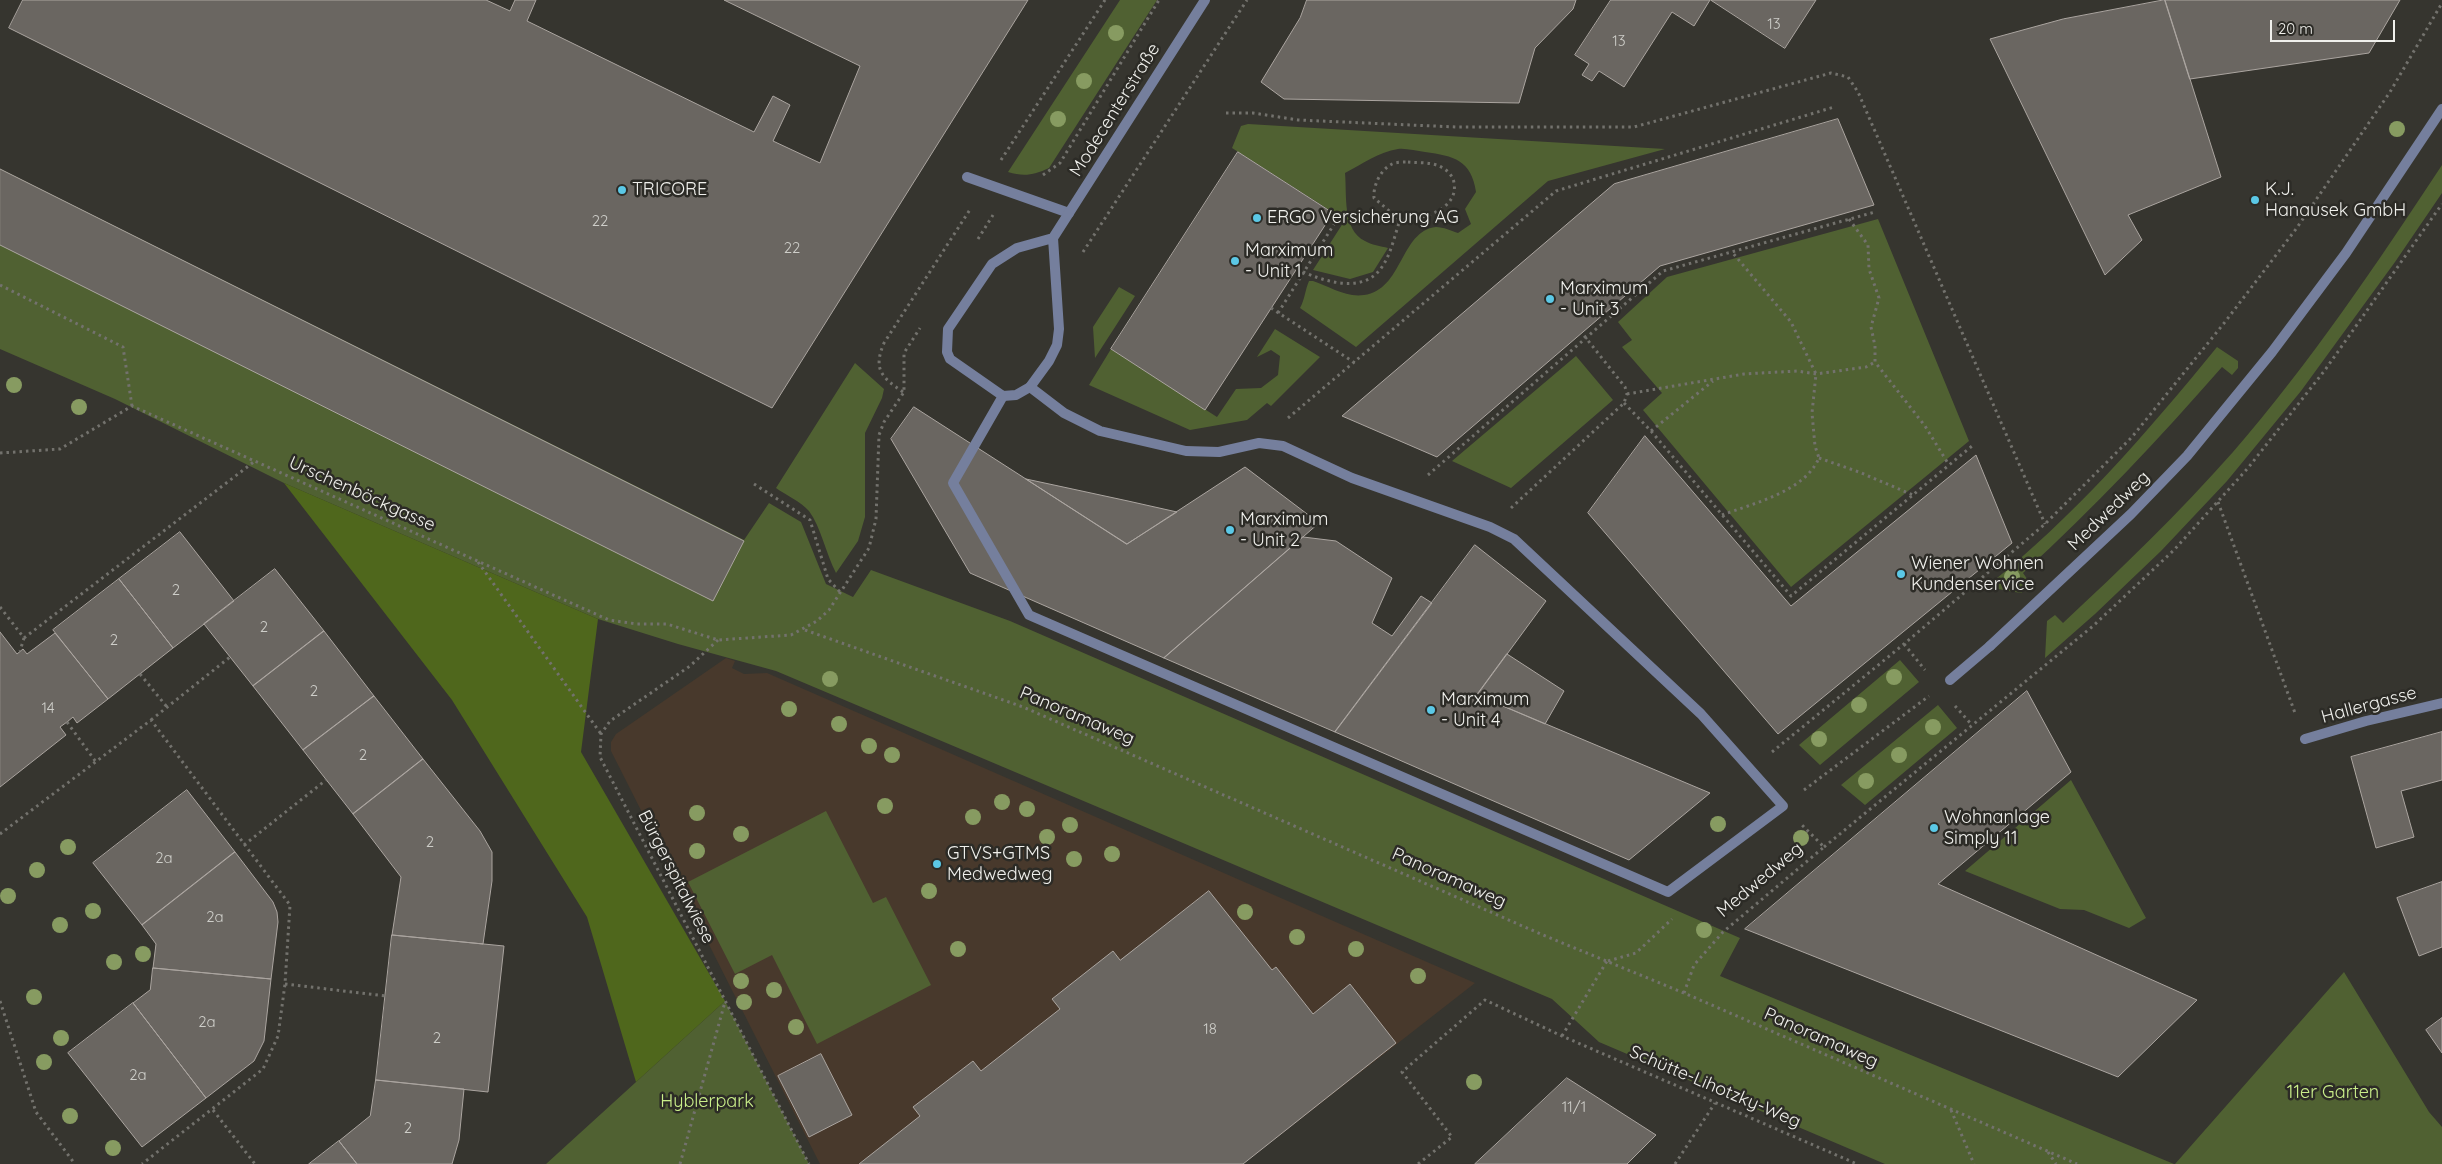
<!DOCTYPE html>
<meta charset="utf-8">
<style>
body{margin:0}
#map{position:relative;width:2442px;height:1164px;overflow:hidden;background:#36352f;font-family:Quicksand,sans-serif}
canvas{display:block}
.scale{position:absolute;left:2270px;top:20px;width:125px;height:22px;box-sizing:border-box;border:2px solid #f0f0ec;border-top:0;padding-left:6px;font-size:15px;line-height:18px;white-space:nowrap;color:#f0f0ec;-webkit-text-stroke:4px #2c2b26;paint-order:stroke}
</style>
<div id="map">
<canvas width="2442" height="1164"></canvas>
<div class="scale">20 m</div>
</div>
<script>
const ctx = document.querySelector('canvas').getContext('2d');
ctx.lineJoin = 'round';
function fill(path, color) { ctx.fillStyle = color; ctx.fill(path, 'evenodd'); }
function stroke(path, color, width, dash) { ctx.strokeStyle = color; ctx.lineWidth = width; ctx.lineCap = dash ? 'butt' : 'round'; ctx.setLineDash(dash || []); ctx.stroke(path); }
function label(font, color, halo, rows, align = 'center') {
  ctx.font = font + ' Quicksand,sans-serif'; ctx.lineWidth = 5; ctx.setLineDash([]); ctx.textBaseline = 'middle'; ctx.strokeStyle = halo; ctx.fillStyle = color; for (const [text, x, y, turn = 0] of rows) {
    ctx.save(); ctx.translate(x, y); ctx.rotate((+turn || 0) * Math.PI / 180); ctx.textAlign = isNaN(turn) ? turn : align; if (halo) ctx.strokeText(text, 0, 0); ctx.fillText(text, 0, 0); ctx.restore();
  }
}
const education = new Path2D(`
 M 726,658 L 735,661 L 732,668 L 744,674 L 767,673 L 1475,983 L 1243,1164 L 820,1164 L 611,751 L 611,742 L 616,734 Z`);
const green = new Path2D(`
 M 1120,0 L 1157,0 L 1049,168 C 1034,175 1024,177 1008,172 Z
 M 1248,124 L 1665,149 L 1548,181 L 1356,347 L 1300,308 C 1305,299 1305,290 1309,281 L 1313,281 C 1329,286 1346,298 1364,295 C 1403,290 1400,231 1436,227 C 1443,227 1452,231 1458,233 L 1471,224 L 1465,209 L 1476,192 C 1471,160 1454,156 1425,152 C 1416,151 1406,148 1398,149 C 1379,152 1362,164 1345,173 C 1347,195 1342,230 1365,241 C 1371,245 1381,246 1388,248 L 1373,272 L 1350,279 L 1313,270 L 1345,220 L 1232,148 L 1241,126 Z
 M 2442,165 L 2442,193 L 2395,262 L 2301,391 L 2227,481 L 2161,551 L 2095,614 L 2045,658 L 2047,621 L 2055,615 L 2063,623 C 2122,568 2179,513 2233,452 C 2310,363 2377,264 2442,165 Z
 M 0,169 L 744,540 L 769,503 L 801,522 L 826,584 L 853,597 L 871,570 L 1010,621 L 1740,938 L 1720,976 L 2174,1164 L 1885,1164 L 1599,1042 L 1552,999 L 776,671 L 678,644 L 598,619 L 284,483 L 115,399 L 0,349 Z
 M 1878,219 L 1969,441 L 1791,587 L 1643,410 L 1662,393 L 1622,347 L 1632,340 L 1618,322 L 1667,277 Z
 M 1119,287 L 1135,296 L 1095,358 L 1093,327 Z
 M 1275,329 L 1320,357 L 1271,406 L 1267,403 L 1247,420 L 1190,430 L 1089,385 L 1111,349 L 1217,417 L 1236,389 L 1261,388 L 1278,375 L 1280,356 L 1271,350 L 1257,357 Z
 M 2217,347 L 2238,361 L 2238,368 L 2232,375 L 2222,367 C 2159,439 2094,508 2023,573 L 2032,586 L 2021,593 L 1986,587 C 2074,517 2146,434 2217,347 Z
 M 1576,356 L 1613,400 L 1511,488 L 1452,461 Z
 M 855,363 L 884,389 L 882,398 L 865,433 L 865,517 L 858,541 L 836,573 C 826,554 821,527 809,511 C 801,502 786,495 776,488 Z
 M 1900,660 L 1919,682 L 1820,765 L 1799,745 Z
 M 1938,705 L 1957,728 L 1865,805 L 1841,785 Z
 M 2071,780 L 2146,918 L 2129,928 L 2084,910 L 2060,909 L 1965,871 Z
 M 826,811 L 873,903 L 886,897 L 931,985 L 817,1044 L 772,955 L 735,974 L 688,882 Z
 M 2344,972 L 2429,1112 L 2442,1127 L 2442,1164 L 2175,1164 Z
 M 725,1001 L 809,1164 L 546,1164 Z`);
const forest = new Path2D(`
 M 284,483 L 598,619 L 581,752 L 725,1001 L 636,1082 L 587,917 L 452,700 Z`);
const building = new Path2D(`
 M 23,0 L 486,0 L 510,11 L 515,0 L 536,0 L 527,21 L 754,132 L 773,96 L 790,105 L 773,141 L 820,163 L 860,66 L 724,0 L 1028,0 L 772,408 L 9,28 Z
 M 1307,0 L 1576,0 L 1573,9 L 1535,48 L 1519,103 L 1284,99 L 1261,82 L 1300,18 Z
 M 1611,0 L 1710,0 L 1694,26 L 1672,12 L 1624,87 L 1599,71 L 1592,81 L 1582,75 L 1589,64 L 1575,55 Z
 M 1711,0 L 1816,0 L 1785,48 Z
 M 2165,0 L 2221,177 L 2128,215 L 2142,240 L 2105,275 L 1990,39 L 2063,19 Z
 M 2165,0 L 2400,0 L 2369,53 L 2190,79 Z
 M 1838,119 L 1874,205 L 1660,266 L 1437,457 L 1342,416 L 1614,184 Z
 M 1238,152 L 1333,213 L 1205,410 L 1111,349 Z
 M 0,169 L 744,541 L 713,601 L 0,245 Z
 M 914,407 L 1127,544 L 1245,467 L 1319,523 L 1164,658 L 970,573 L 891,439 Z
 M 1645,436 L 1791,606 L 1976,455 L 2012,543 L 1778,734 L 1588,513 Z
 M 1026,479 L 1128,501 L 1177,512 L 1127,544 Z
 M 180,532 L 234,601 L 173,648 L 119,579 Z
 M 1303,537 L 1336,541 L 1392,578 L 1372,623 L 1392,636 L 1421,596 L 1432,603 L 1335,732 L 1164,658 Z
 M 1475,545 L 1546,601 L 1477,695 L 1710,793 L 1629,860 L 1335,732 Z
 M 275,569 L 324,631 L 253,686 L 204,624 Z
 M 119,579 L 173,648 L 108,699 L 53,630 Z
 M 324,631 L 374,696 L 303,750 L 253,686 Z
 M 0,632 L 17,654 L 23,649 L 27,654 L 55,633 L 108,699 L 77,723 L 73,717 L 67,722 L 60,727 L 66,735 L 0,787 Z
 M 1507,654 L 1564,691 L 1545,724 L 1477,695 Z
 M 2027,691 L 2071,772 L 1938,884 L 2197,1000 L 2118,1077 L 1745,929 Z
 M 374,696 L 423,759 L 353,814 L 303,750 Z
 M 2442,732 L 2442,780 L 2401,791 L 2414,837 L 2376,848 L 2351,757 Z
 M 423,759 L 480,831 L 492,852 L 492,881 L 483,944 L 392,935 L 401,877 L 353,814 Z
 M 187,790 L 235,852 L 142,925 L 93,863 Z
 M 235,852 L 273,902 L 277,912 L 278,922 L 271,979 L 153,968 L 156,944 L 142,925 Z
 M 2442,882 L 2442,947 L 2419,956 L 2397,898 Z
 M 1209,891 L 1272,970 L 1276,967 L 1313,1014 L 1350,984 L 1396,1043 L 1243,1164 L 859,1164 L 920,1116 L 913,1107 L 973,1061 L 981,1071 L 1060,1009 L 1052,999 L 1113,951 L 1120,960 Z
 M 392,935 L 504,946 L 488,1092 L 376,1080 Z
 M 153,968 L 271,979 L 264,1041 L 254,1061 L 206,1098 L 133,1003 L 150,990 Z
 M 133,1003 L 206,1098 L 142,1147 L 68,1053 Z
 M 2442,1018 L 2442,1053 L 2426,1030 Z
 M 821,1054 L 852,1115 L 809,1137 L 778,1076 Z
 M 1567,1078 L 1656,1135 L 1627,1164 L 1475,1164 Z
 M 376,1080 L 464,1089 L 459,1140 L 452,1164 L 357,1164 L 339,1141 L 370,1116 Z
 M 339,1141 L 357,1164 L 309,1164 Z`);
const path = new Path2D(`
 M 1226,113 L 1253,113 L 1298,120 L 1456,127 L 1634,127 L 1831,73 L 1848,77 L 1858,92 L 2045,524
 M 1001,160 L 1105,0
 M 1408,162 C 1418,163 1430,162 1439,166 C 1446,169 1453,175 1454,183 C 1459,210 1420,220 1400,220 L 1374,198 C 1373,186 1380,170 1392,164 C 1396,162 1403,162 1408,162 Z
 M 1043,175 L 1060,163 L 1159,0
 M 1849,219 L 1868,245 L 1869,269 L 1879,298 L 1871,327 L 1875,346 L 1875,362 L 1925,426 L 1949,465
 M 978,239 L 993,215
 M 1083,252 L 1247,0
 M 1303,272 C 1324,281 1358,292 1377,273 C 1390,260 1394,237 1400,220
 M 0,285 L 123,347 L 132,406
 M 1271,308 L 1355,363
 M 1278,313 L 1338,218
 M 903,392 C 881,377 873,369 884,343 L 971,208
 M 1627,394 L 1744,374 L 1797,371 L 1816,374 L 1866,367 L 1875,362
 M 1624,403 L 1651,431 L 1791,596 L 1972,446
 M 1288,418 L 1556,191 L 1834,107
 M 1651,431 L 1713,381
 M 0,453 L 60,449 L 132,406 L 609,620 L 637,624 L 667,624 L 718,640 L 791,635 L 817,621 L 829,610 L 869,548 L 876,519 L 879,435 L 884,422 L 904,392 L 904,353 L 920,328
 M 1819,458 L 1859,472 L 1913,495
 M 1428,475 L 1663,271 L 1875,212
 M 754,484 L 810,520 L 828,579 L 840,592
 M 2218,502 L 2295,713
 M 1511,508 L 1624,403 L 1627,394 L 1625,387 L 1582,333
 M 1722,515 C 1754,503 1804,492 1819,458 L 1815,446 L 1812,413 L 1816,374 L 1791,322 L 1732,252
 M 478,562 L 601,734
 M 0,607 L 24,638 L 20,651
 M 805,630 L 1023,707 L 1543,935 L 1684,993 L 2077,1164
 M 24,638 L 255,461
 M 718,640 L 690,666 L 610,721 L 601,734 L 600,757 L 809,1164
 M 1904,644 L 1925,670
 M 140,674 L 167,707
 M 1955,706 L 1972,725
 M 151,720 L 230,657
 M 67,722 L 96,762
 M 1772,752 L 1904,644 L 2045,524 L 2132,437 L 2225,322 L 2296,229 L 2390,92 L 2442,3
 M 1804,790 L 1929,696
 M 0,834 L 151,720 L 290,905 L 285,984 L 278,1036 L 263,1069 L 142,1164
 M 244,845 L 326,780
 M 1824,847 L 2093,626 L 2174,550 L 2248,468 L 2325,370 L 2442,204
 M 1608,961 L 1636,953 L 1672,919
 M 285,984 L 386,996
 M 1684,993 L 1694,965 L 1723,932 L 1824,847 L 1802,825
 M 0,1001 L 36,1112 L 75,1164
 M 1562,1036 L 1607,961
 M 213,1110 L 255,1164
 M 1951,1110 L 1974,1164
 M 2048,1152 L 2056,1164
 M 680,1164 L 725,1002
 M 1418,1164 L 1452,1137 L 1402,1072 L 1485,1000 L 1562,1036 L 1857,1164
 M 1675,1164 L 1715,1103`);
const service = new Path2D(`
 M 967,177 L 1069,213
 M 1003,396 L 953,483 L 1029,615 L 1668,892 L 1783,806 L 1701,714 L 1514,539 L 1490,527 L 1352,478 L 1283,446 L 1259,443 L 1219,452 L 1186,451 L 1100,431 L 1064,413 L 1030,387
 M 1950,680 L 1990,646`);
const minor = new Path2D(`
 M 1053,238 L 1017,248 L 992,264 L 948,329 L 947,352 L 950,359 L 1003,396 L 1016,395 L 1030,387 L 1049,361 L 1057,345 L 1059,329 L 1053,238 L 1205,0
 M 1990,646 L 2131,514 L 2187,456 L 2272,352 L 2346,253 L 2442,109
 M 2305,739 L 2366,721 L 2442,703`);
const trees = [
 [1116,33],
 [1084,81],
 [1058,119],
 [2397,129],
 [14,385],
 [79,407],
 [2012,577],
 [1894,677],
 [830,679],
 [1859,705],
 [789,709],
 [839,724],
 [1933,727],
 [1819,739],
 [869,746],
 [892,755],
 [1899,755],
 [1866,781],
 [1002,802],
 [885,806],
 [1027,809],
 [697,813],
 [973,817],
 [1718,824],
 [1070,825],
 [741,834],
 [1047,837],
 [1801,838],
 [68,847],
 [697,851],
 [1112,854],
 [1074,859],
 [37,870],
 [929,891],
 [8,896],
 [93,911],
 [1245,912],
 [60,925],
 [1704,930],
 [1297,937],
 [958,949],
 [1356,949],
 [143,954],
 [114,962],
 [1418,976],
 [741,981],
 [774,990],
 [34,997],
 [744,1002],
 [796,1027],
 [61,1038],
 [44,1062],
 [1474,1082],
 [70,1116],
 [113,1148]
];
const markers = [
 [622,190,5,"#5bc8e6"],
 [2255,200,5,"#5bc8e6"],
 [1257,218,5,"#5bc8e6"],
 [1235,261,5,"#5bc8e6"],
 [1550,299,5,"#5bc8e6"],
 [1230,530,5,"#5bc8e6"],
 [1901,574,5,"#5bc8e6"],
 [1431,710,5,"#5bc8e6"],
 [1934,828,5,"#5bc8e6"],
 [937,864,5,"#5bc8e6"]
];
const numberNames = [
 ["13",1774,24],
 ["13",1619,41],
 ["22",600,221],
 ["22",792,248],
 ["2",176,590],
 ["2",264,627],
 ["2",114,640],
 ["2",314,691],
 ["14",48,708],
 ["2",363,755],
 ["2",430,842],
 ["2a",164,858],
 ["2a",215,917],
 ["2a",207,1022],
 ["18",1210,1029],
 ["2",437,1038],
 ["2a",138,1075],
 ["11/1",1574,1107],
 ["2",408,1128]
];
const streetNames = [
 ["Modecenterstraße",1115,110,-58],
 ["Urschenböckgasse",362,494,24],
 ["Medwedweg",2109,511,-44],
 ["Hallergasse",2369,705,-15],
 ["Panoramaweg",1077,716,23],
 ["Bürgerspitalwiese",676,877,63],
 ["Panoramaweg",1449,878,24],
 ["Medwedweg",1760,880,-40],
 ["Panoramaweg",1821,1038,24],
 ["Schütte-Lihotzky-Weg",1715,1087,23]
];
const poiNames = [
 ["TRICORE",632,190],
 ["K.J.",2265,190],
 ["Hanausek GmbH",2265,211],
 ["ERGO Versicherung AG",1267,218],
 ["Marximum",1245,251],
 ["- Unit 1",1245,272],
 ["Marximum",1560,289],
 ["- Unit 3",1560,310],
 ["Marximum",1240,520],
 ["- Unit 2",1240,541],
 ["Wiener Wohnen",1911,564],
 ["Kundenservice",1911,585],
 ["Marximum",1441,700],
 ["- Unit 4",1441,721],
 ["Wohnanlage",1944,818],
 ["Simply 11",1944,839],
 ["GTVS+GTMS",947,854],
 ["Medwedweg",947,875]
];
const parkNames = [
 ["11er Garten",2333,1093],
 ["Hyblerpark",707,1102]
];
fill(education, '#48392c');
fill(green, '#506132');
fill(forest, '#4f671c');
fill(building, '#6a6661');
stroke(building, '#aba5a0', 1);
stroke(path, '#73726d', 3, [2.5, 4]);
stroke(service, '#757f9d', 10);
stroke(minor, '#757f9d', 10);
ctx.fillStyle = '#879b61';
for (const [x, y] of trees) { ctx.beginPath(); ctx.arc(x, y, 8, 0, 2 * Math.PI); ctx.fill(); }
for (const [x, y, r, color] of markers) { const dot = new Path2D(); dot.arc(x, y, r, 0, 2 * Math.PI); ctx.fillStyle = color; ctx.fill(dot); stroke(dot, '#2c2b26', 2); }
label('15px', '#cecec9', null, numberNames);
label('18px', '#f0f0ec', '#2c2b26', streetNames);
label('18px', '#f0f0ec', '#2c2b26', poiNames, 'left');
label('18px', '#caef8a', '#2c2b26', parkNames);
</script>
